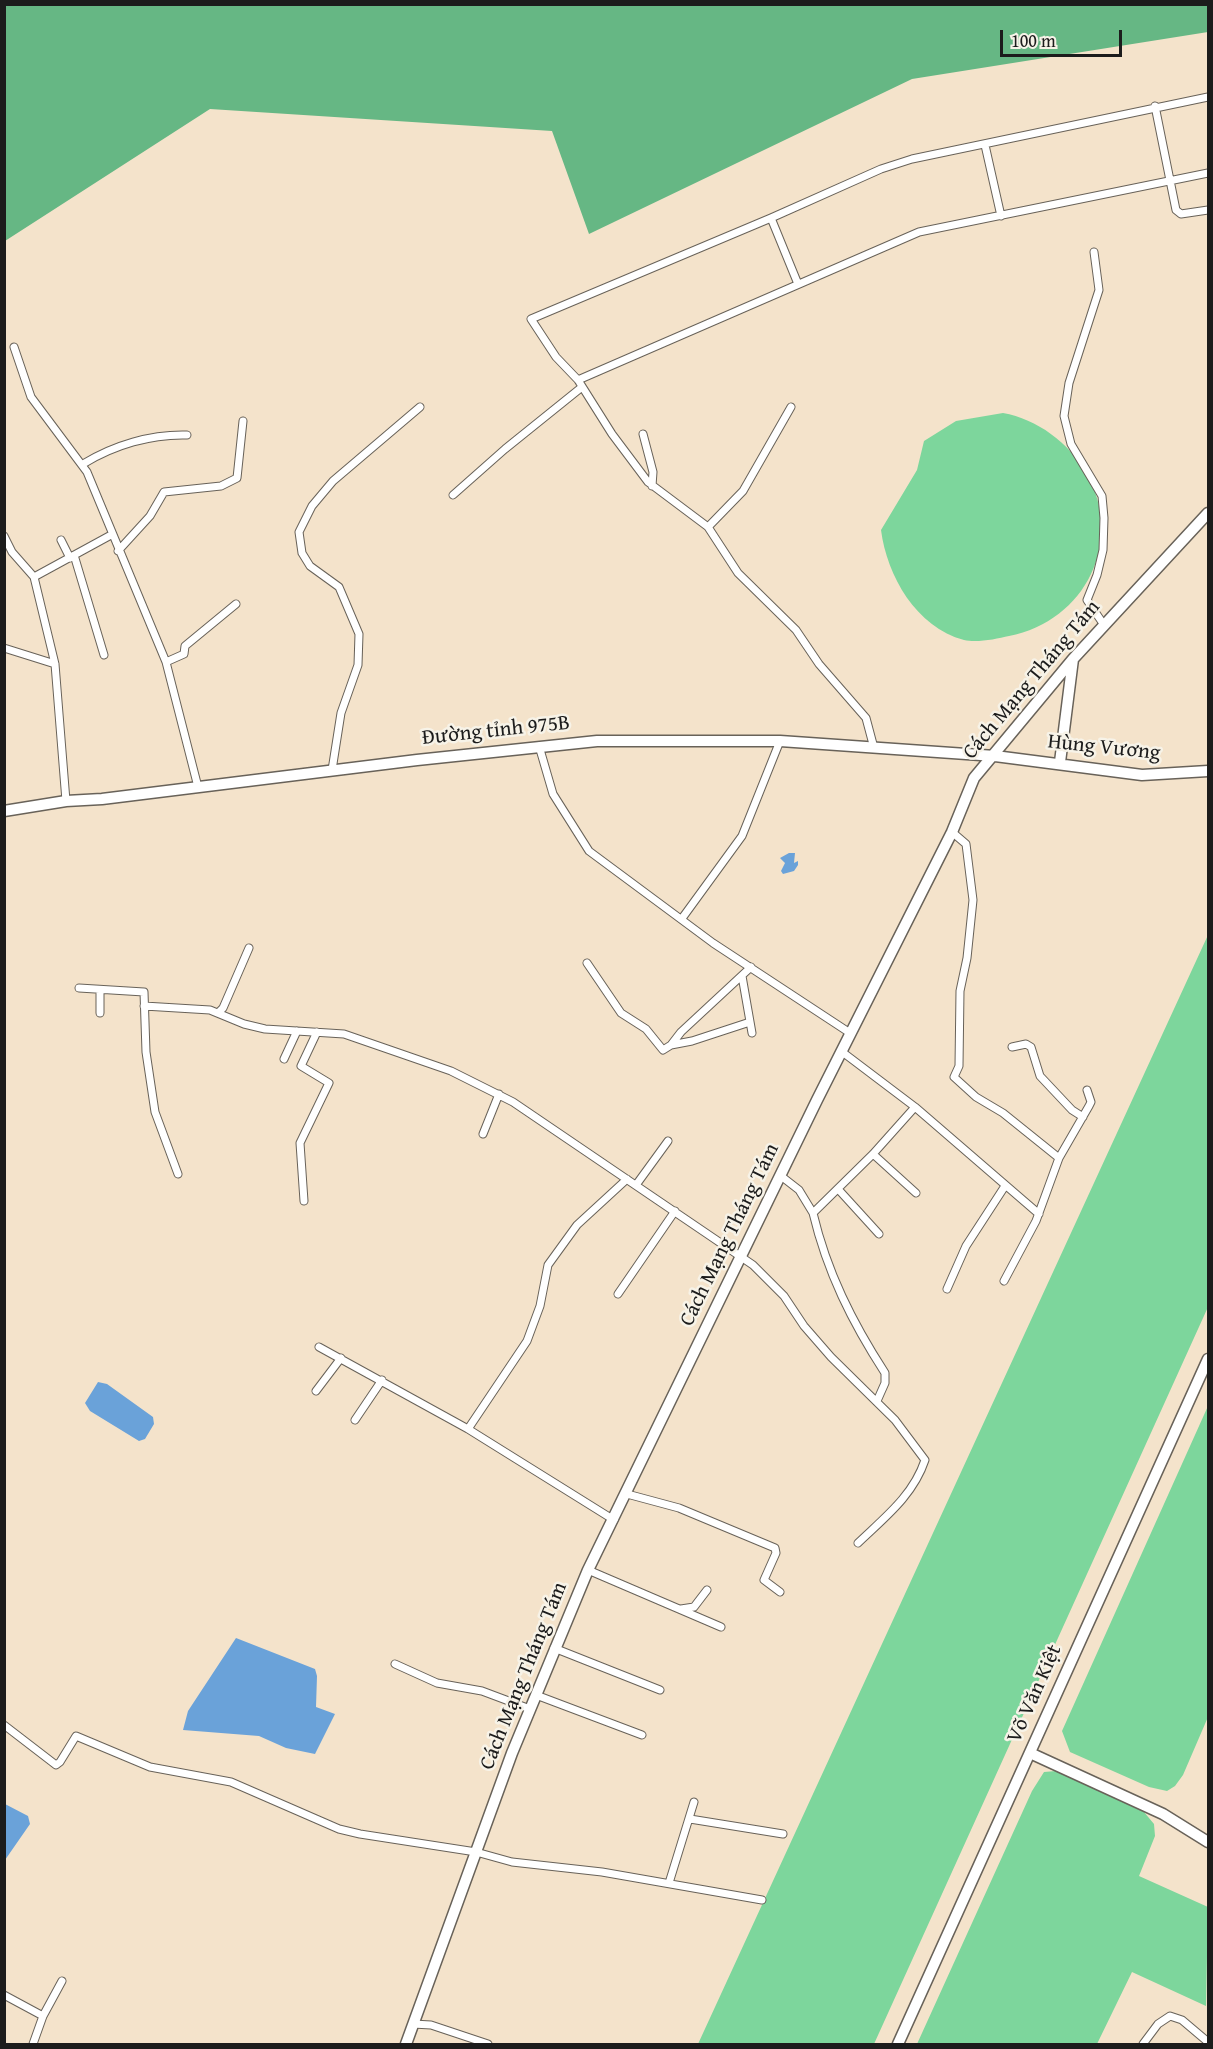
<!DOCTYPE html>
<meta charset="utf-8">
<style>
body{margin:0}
#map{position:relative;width:1213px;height:2049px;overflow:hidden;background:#f4e3cb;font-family:"Gentium Book Plus",serif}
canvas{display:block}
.frame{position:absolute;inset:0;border:6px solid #1c1c1c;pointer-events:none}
.scale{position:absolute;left:1000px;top:30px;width:122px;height:27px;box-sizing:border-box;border:3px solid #1c1c1c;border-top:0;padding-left:8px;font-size:18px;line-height:21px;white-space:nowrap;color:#1c1c1c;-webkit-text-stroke:4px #f7f3e8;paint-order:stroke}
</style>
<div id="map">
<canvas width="1213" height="2049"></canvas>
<div class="frame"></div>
<div class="scale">100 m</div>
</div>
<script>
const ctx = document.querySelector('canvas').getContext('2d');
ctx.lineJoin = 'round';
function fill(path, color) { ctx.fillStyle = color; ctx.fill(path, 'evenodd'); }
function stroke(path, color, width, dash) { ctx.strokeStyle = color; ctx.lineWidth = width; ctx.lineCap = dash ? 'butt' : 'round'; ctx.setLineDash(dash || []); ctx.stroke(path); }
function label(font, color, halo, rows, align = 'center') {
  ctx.font = font + ' "Gentium Book Plus",serif'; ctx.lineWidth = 5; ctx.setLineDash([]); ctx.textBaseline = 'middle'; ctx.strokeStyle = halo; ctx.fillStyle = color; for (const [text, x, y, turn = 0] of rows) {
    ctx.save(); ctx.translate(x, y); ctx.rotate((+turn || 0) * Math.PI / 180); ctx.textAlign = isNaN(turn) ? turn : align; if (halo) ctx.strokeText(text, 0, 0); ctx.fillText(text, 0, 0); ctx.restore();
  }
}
const green = new Path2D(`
 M 1003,413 C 1037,419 1069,443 1086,472 C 1125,541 1086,621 1009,636 C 996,639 977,643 964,640 C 916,627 887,576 881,530 L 917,470 L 924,441 L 956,421 Z
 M 1208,935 L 1208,1307 L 874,2044 L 698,2044 Z
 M 1208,1406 L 1208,1717 L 1183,1775 L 1175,1786 L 1167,1791 L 1149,1787 L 1070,1752 L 1062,1731 Z
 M 1056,1771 L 1144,1812 L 1154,1824 L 1155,1836 L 1139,1876 L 1208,1907 L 1206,2006 L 1132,1972 L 1097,2044 L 917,2044 L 1032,1791 L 1044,1772 Z`);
const forest = new Path2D(`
 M 5,4 L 1208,4 L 1208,32 L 912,79 L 589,234 L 552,131 L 210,109 L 5,241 Z`);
const water = new Path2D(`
 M 789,853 L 795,853 L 794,863 L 798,861 L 798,865 L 794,871 L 783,874 L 781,871 L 785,863 L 780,858 Z
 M 98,1382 L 107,1384 L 153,1417 L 154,1424 L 145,1439 L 139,1441 L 90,1411 L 85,1403 Z
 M 236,1638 L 315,1669 L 317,1676 L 316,1707 L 335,1714 L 315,1754 L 286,1748 L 259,1736 L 183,1730 L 188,1711 Z
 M 5,1804 L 28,1816 L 30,1824 L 5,1860 Z`);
const street = new Path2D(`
 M 1155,106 L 1176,210 L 1181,214 L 1208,210
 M 985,145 L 1001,216
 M 771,218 L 798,284
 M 1094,252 L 1099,290 L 1069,383 L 1064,416 L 1071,444 L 1102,496 L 1104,518 L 1103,550 L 1097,575 L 1087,600 L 1104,625
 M 14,347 L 31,397 L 87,472 L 166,662 L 198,787
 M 578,380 L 919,232 L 1208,173
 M 643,434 L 653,472 L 652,486
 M 83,464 C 114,445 151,434 187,435
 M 453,495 L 505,449 L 582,387
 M 708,527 L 743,491 L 791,407
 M 4,536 L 12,552 L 34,577 L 55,664 L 66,801
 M 61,540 L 70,558
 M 118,551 L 150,516 L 164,492 L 221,486 L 237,478 L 243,421
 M 74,555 L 104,655
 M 34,577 L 111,535
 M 4,648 L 55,664
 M 166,662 L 184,654 L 185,646 L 236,604
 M 539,746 L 553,794 L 589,851 L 713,943 L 850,1033
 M 874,748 L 866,718 L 819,664 L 796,630 L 738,573 L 708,527 L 648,482 L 612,434 L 578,380 L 556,357 L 531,319 L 771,218 L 881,169 L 912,159 L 1208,97
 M 332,770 L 341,713 L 358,665 L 359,634 L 339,587 L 310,566 L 302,553 L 299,532 L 312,506 L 333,481 L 420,407
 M 952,832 L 966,844 L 973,900 L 967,958 L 960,991 L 959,1066 L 954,1077 L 976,1097 L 1003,1113 L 1059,1158
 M 683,917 L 742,836 L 780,741
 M 587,963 L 621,1013 L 646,1029 L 663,1050 L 671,1045 L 681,1032 L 751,967
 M 742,976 L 752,1033
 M 79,988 L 144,992 L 146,1052 L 155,1112 L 178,1174
 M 144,1006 L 210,1010 L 244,1024 L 265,1029 L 344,1034 L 451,1071 L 513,1102 L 753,1265 L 784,1296 L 804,1326 L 831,1357 L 895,1420 L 925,1460 C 913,1496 884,1518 858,1543
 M 100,1013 L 100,991
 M 218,1013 L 223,1008 L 249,948
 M 671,1045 L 692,1041 L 750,1022
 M 1012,1047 L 1026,1044 L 1031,1047 L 1040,1076 L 1072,1110 L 1083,1117
 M 841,1051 L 915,1107 L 1039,1214
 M 284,1059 L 297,1031
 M 483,1134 L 499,1094
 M 873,1154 L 916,1193
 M 781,1176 L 799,1190 L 813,1213 L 873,1154 L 915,1107
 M 636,1185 L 668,1141
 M 838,1189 L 879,1234
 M 304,1201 L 300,1143 L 329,1083 L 301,1066 L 317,1032
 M 813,1213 C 827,1272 852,1322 885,1373 L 885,1383 L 877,1401
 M 1004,1281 L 1036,1221 L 1059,1158 L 1089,1106 L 1091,1102 L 1087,1090
 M 947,1289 L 966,1246 L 1005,1186
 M 618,1294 L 675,1211
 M 319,1347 L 468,1429 L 614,1520
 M 316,1391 L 341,1358
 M 355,1420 L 382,1380
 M 468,1429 L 527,1341 L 540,1306 L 548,1265 L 577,1225 L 627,1179
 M 627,1494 L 679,1508 L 775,1548 L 776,1553 L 764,1580 L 780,1592
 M 588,1570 L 721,1627
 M 681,1609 L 694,1607 L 707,1590
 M 554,1648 L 660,1690
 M 395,1664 L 437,1683 L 482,1691 L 530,1709
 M 536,1695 L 642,1735
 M 4,1725 L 56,1765 L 60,1762 L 76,1736 L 150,1767 L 231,1782 L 339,1829 L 360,1834 L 476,1852 L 512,1862 L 602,1872 L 762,1900
 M 690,1819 L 783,1834
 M 669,1883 L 694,1802
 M 4,1995 L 43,2016
 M 413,2024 L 431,2025 L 488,2044
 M 33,2044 L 43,2016 L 62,1981
 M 1143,2044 L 1158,2024 L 1170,2016 L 1182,2020 L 1208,2042`);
const secondary = new Path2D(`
 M 1060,762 L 1073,659
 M 4,811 L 66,801 L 102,799 L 417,760 L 597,741 L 780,741 L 995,756 L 1142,775 L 1208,771
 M 1030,1753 L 1163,1814 L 1208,1842
 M 406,2044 L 512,1753 L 588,1570 L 817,1100 L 952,832 L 974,778 L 1073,659 L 1208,513
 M 898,2044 L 1208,1359`);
const streetNames = [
 ["Cách Mạng Tháng Tám",1032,680,-50],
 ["Đường tỉnh 975B",496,731,-6],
 ["Hùng Vương",1104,748,6],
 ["Cách Mạng Tháng Tám",730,1235,-64],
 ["Cách Mạng Tháng Tám",524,1676,-68],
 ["Võ Văn Kiệt",1035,1694,-66]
];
fill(green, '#7dd69c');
fill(forest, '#66b784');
fill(water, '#6aa2d9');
stroke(street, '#686259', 9);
stroke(secondary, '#686259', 13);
stroke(street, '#fff', 7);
stroke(secondary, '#fff', 10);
label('21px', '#1c1c1c', '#f7f3e8', streetNames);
</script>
